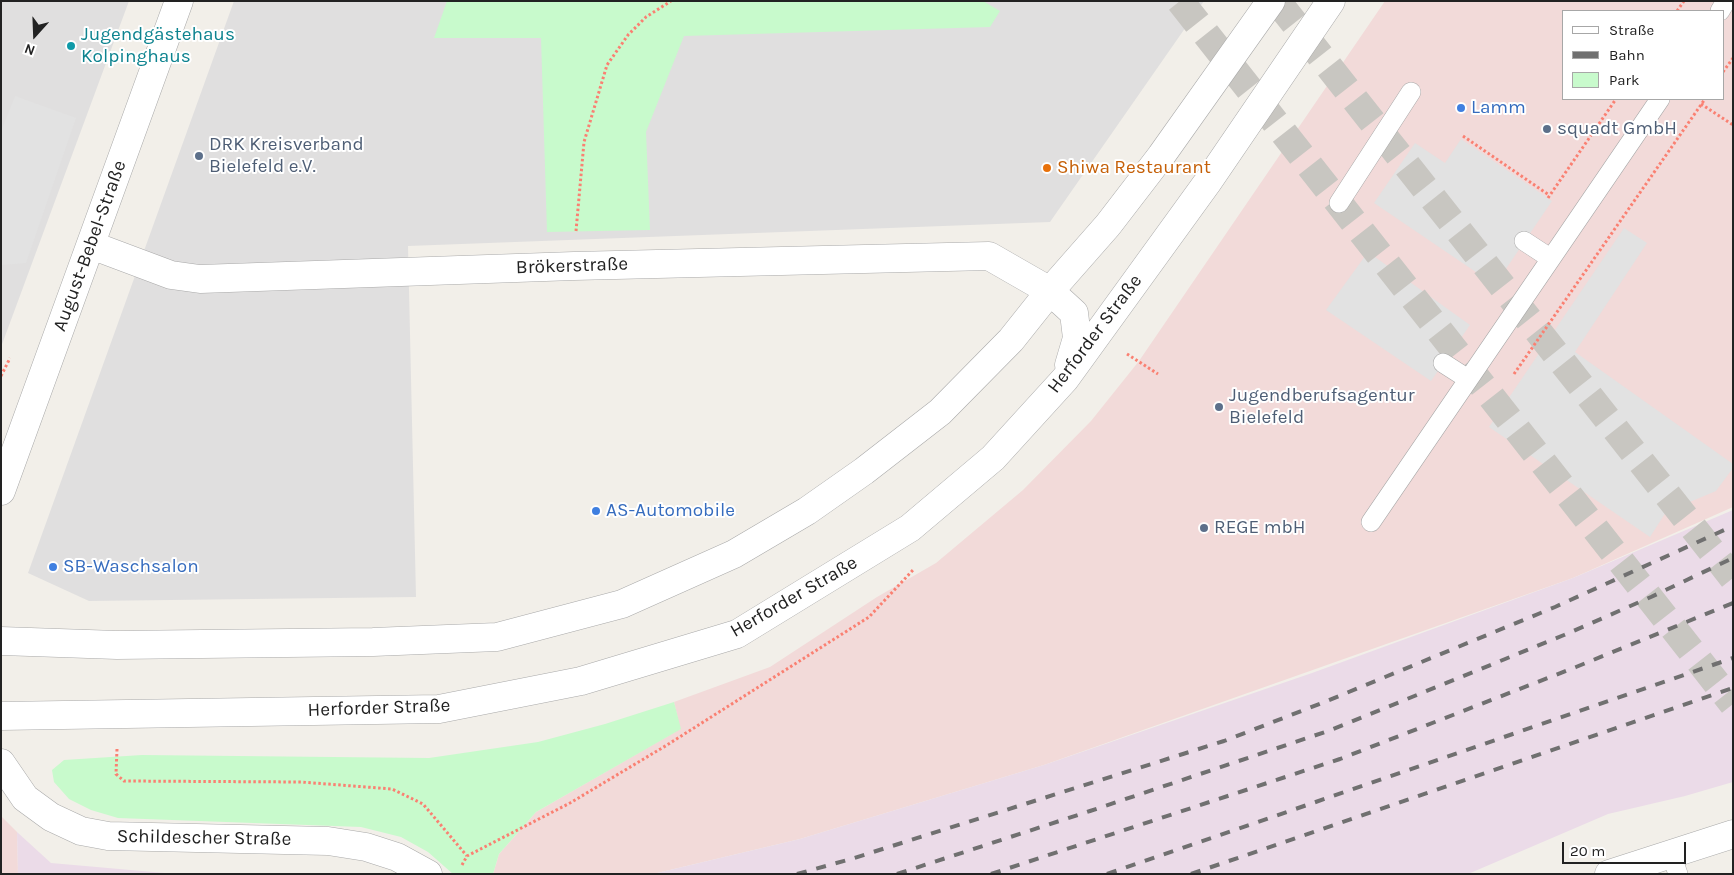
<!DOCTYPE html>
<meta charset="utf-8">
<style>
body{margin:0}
#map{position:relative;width:1734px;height:875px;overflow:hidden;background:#f2efe9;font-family:Karla,sans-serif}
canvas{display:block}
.frame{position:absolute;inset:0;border:2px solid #222;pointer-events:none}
.legend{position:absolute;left:1562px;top:10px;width:162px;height:90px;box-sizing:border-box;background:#fff;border:1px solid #a7a7a7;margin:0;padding:6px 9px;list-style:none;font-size:15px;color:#222}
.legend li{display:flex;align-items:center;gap:10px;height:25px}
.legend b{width:25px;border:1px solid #a7a7a7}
.north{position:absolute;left:10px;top:10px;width:50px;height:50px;-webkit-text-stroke:4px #fff;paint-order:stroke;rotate:200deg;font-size:14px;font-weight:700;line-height:20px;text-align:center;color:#222}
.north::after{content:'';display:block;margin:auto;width:18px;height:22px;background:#222;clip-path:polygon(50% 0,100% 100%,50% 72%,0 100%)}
.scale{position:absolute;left:1562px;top:842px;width:124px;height:22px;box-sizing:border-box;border:2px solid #222;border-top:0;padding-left:6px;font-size:15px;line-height:18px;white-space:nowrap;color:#222;-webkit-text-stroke:4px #fff;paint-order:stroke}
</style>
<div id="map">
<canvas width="1734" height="875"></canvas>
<div class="frame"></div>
<ul class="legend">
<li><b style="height:6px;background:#fff"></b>Straße</li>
<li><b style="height:6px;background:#707070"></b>Bahn</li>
<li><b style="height:14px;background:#c8facc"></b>Park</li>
</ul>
<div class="north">N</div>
<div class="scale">20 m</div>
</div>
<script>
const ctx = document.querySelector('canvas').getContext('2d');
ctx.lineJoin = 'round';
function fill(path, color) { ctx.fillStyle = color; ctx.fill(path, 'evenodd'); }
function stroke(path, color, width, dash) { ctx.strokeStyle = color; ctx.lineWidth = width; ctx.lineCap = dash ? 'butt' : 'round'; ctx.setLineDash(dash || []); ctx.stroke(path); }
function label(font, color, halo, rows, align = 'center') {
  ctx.font = font + ' Karla,sans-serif'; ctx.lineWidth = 4; ctx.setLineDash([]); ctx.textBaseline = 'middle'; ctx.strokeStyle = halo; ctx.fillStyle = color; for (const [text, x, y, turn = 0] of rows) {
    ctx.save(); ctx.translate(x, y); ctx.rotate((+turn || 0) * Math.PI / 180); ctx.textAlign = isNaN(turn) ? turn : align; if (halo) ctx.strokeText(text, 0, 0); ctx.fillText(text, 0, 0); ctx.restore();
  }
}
const residential = new Path2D(`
 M 1,1 L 129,1 L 1,347 Z
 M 234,1 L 1204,1 L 1050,222 L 408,246 L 416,597 L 89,601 L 28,573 Z`);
const commercial = new Path2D(`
 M 1385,1 L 1733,1 L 1733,507 L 1573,578 L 1044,765 L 800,839 L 653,874 L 493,874 L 499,854 L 536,812 L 680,729 L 674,702 L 770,667 L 877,597 L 936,563 L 1023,490 L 1091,421 L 1139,361 ZM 1563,11 L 1723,11 L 1723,99 L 1563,99 Z
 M 1,816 L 17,832 L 18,874 L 1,874 Z`);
const industrial = new Path2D(`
 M 1733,510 L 1733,782 L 1685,796 L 1608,814 L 1468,874 L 653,874 L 800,839 L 1044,765 L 1312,673 L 1573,578 Z
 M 17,832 L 51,863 L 176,874 L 18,874 Z`);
const park = new Path2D(`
 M 447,1 L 983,1 L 1000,11 L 990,27 L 684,36 L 646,132 L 650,230 L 547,232 L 541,38 L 434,38 Z
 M 674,702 L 681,729 L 536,812 L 499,854 L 493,874 L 453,874 L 428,852 L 401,837 L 361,827 L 118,818 L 91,810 L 69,799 L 54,782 L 52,770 L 64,760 L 142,755 L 429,758 L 538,742 L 605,724 Z`);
const parking = new Path2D(`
 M 15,96 L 76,118 L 26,263 L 1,265 L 1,131 Z
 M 1461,139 L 1552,201 L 1495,285 L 1374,203 L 1415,143 L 1445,163 Z
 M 1624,228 L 1647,243 L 1575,352 L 1733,464 L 1733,468 L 1716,491 L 1666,512 L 1650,537 L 1489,427 Z
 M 1368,252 L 1470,325 L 1431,381 L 1326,310 Z`);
const trunkTunnel = new Path2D(`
 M 1180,1 L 1733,704
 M 1277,1 L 1733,578`);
const path = new Path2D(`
 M 1677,11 L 1684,1
 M 1723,72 L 1733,58
 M 1701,104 L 1733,125
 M 1463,136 L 1549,195
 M 1548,198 L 1616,99
 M 576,231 L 584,142 L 607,65 L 628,35 L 646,17 L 671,1
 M 1127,354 L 1158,374
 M 1514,374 L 1705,99
 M 1,376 L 10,358
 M 117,749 L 116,774 L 124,781 L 301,782 L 392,789 L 423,804 L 467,856
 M 462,865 L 467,856 L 570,803 L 667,745 L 869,617 L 913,570`);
const service = new Path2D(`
 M 1720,11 L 1726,1
 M 1339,203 L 1411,92
 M 1524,241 L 1550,258
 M 1443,363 L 1468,379
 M 1371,522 L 1660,99
 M 1671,854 L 1678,874`);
const minor = new Path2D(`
 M 91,245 L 171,275 L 200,279 L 574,266 L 989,256 L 1050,291
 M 1,491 L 179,1
 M 1609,874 L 1733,834`);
const tertiary = new Path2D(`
 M 1050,291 L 1074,313 L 1077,338 L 1069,365
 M 1,641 L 117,645 L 373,642 L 497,637 L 622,604 L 734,554 L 807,511 L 864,471 L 940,412 L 1011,340 L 1050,291 L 1108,225 L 1161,156 L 1271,1
 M 1,716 L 439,709 L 581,681 L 737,634 L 910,528 L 993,458 L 1065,379 L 1207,183 L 1331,1
 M 1,763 L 25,798 L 51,817 L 81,831 L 108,836 L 328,841 L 366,847 L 397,857 L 428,874`);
const rail = new Path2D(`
 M 797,874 L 851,859 L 1224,741 L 1322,703 L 1555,607 L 1733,526
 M 897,874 L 1090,811 L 1331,730 L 1564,635 L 1651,597 L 1733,558
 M 991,874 L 1340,759 L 1576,667 L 1733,603
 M 1107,874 L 1733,658
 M 1191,874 L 1733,688`);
const markers = [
 [71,46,5,"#0f9aa8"],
 [1461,108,5,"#3f7fe0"],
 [1547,129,5,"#5c6f8a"],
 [199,156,5,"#5c6f8a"],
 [1047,168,5,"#e8710a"],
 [1219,407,5,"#5c6f8a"],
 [596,511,5,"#3f7fe0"],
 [1204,528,5,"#5c6f8a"],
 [53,567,5,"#3f7fe0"]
];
const cultureNames = [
 ["Jugendgästehaus",81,35],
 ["Kolpinghaus",81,57]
];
const shopNames = [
 ["Lamm",1471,108],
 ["AS-Automobile",606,511],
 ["SB-Waschsalon",63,567]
];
const serviceNames = [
 ["squadt GmbH",1557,129],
 ["DRK Kreisverband",209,145],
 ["Bielefeld e.V.",209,167],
 ["Jugendberufsagentur",1229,396],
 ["Bielefeld",1229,418],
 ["REGE mbH",1214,528]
];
const foodNames = [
 ["Shiwa Restaurant",1057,168]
];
const streetNames = [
 ["August-Bebel-Straße",90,246,-70],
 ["Brökerstraße",572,266,-2],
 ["Herforder Straße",1095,334,-53],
 ["Herforder Straße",794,597,-30],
 ["Herforder Straße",379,708,-2],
 ["Schildescher Straße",204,838,1]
];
fill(residential, '#e0dfdf');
fill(commercial, '#f2dad9');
fill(industrial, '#ebdbe8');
fill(park, '#c8facc');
fill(parking, '#e2e2e2');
stroke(trunkTunnel, '#c8c6c1', 28, [28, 14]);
stroke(service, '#a9a9a9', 20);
stroke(minor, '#a9a9a9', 29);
stroke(tertiary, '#a9a9a9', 29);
stroke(path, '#fa8072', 3, [2.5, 2.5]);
stroke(service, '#fff', 19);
stroke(minor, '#fff', 28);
stroke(tertiary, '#fff', 28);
stroke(rail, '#707070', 4, [10, 10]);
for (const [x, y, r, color] of markers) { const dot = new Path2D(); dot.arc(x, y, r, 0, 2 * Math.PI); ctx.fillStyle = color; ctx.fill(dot); stroke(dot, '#fff', 2); }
label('19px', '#0d838f', '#fff', cultureNames, 'left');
label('19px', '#366cbe', '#fff', shopNames, 'left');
label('19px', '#4e5e75', '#fff', serviceNames, 'left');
label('19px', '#c56008', '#fff', foodNames, 'left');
label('19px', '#222', '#fff', streetNames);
</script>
